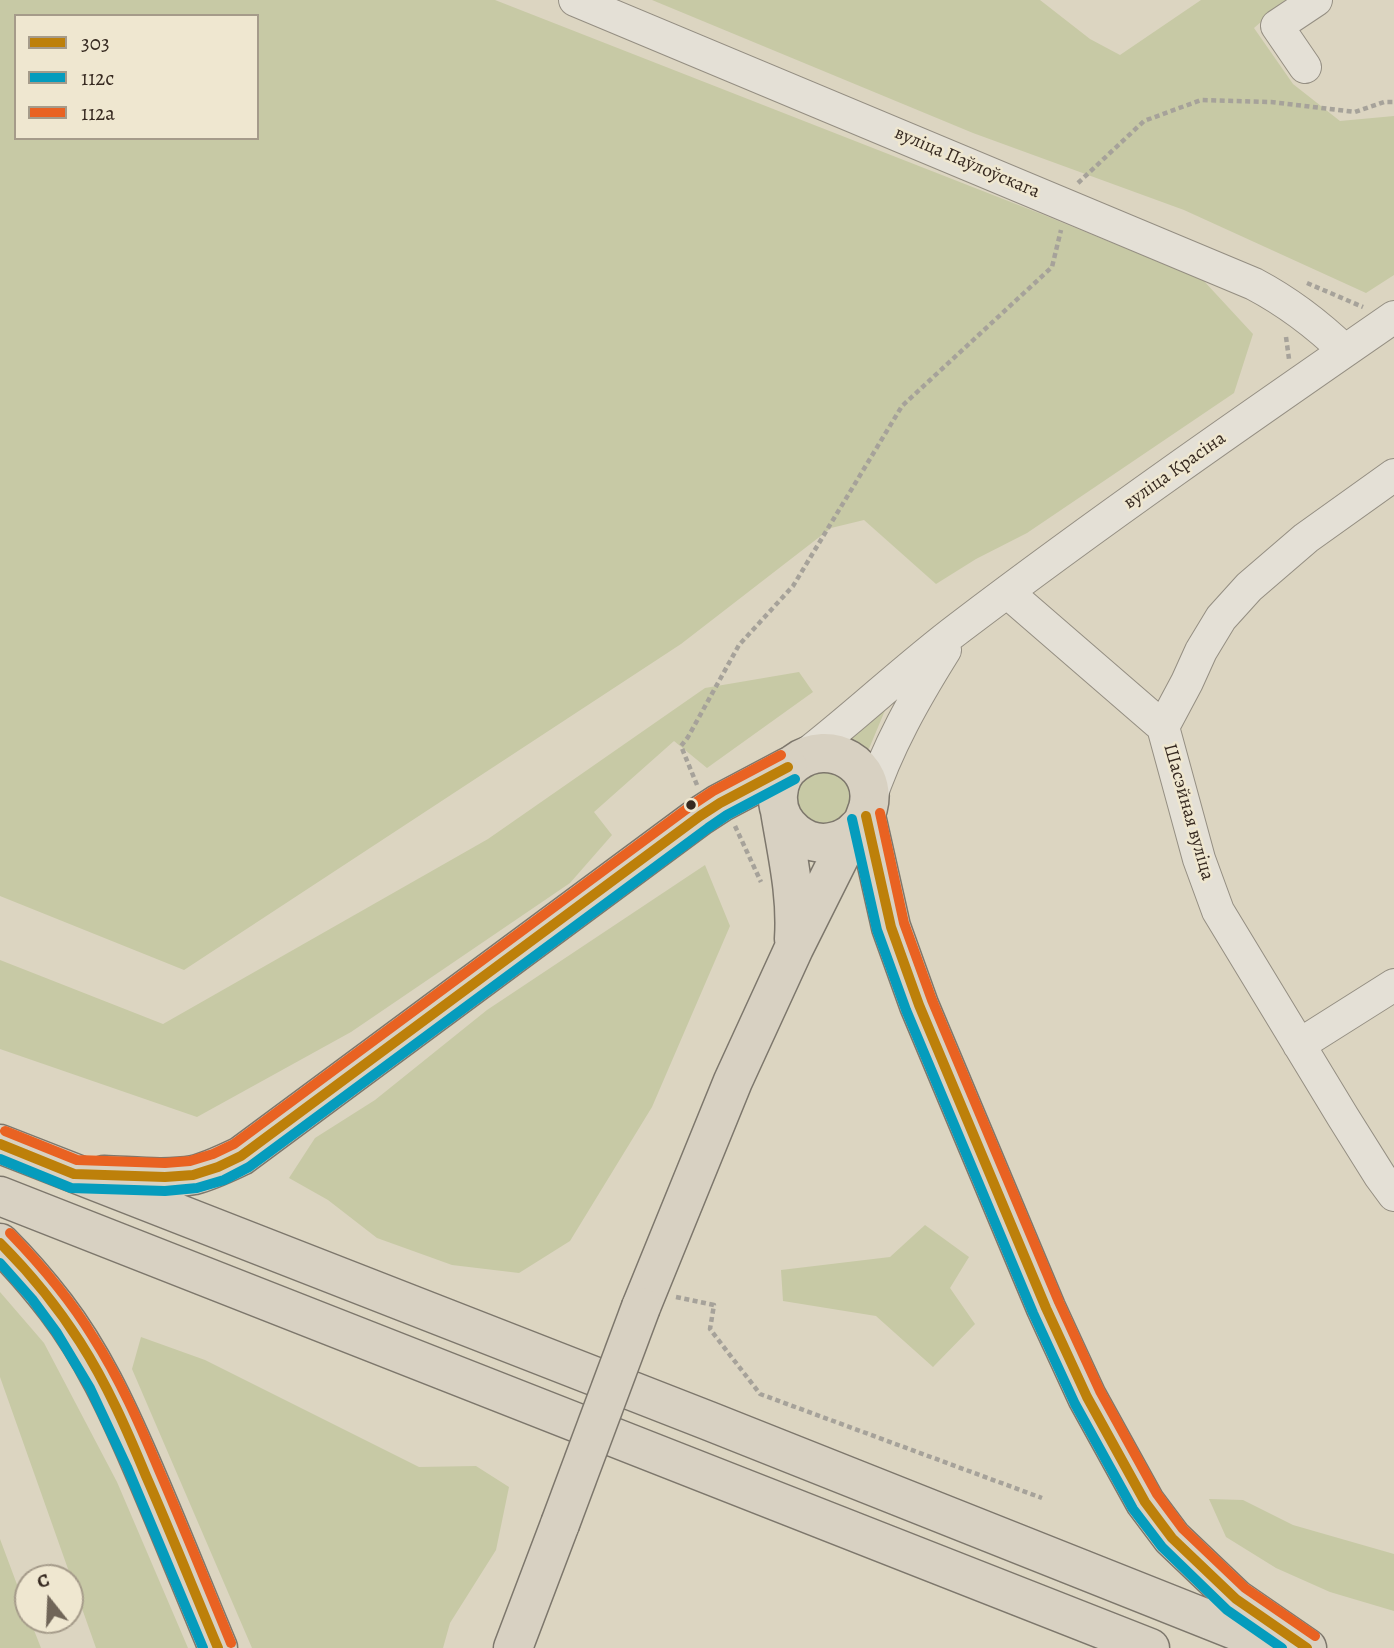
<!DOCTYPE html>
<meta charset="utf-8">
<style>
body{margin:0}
#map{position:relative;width:1394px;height:1648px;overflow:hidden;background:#dcd5c1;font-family:Alegreya,serif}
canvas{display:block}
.legend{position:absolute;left:14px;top:14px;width:245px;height:126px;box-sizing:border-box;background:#efe7d0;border:2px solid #a59b8a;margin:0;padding:9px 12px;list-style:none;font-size:21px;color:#362920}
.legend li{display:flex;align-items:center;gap:14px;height:35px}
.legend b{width:35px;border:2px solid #a59b8a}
.north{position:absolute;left:14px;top:1564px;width:70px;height:70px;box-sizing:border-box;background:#efe7d0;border:2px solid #a59b8a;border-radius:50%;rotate:342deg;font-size:19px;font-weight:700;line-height:28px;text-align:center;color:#362920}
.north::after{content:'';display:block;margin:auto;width:24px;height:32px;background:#706558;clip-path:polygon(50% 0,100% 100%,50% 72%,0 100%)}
</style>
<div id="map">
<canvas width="1394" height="1648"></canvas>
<ul class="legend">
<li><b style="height:9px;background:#bd800a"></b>303</li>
<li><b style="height:9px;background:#059cbd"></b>112с</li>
<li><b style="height:9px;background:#e96222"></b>112а</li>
</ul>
<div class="north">С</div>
</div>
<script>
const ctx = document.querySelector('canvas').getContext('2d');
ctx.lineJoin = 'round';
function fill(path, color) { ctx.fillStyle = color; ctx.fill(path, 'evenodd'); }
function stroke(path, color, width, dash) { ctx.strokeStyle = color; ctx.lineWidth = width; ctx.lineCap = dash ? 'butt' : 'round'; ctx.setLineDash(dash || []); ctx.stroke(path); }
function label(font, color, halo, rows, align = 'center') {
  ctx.font = font + ' Alegreya,serif'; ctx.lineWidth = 5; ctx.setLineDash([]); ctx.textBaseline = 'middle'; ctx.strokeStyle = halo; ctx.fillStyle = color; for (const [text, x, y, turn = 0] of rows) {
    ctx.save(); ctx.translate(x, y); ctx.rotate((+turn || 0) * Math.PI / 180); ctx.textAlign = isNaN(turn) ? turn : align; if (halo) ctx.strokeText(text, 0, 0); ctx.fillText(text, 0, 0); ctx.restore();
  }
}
const green = new Path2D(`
 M 0,0 L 495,0 L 1044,215 L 1203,280 L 1253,334 L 1234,393 L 1027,533 L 976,559 L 936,584 L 864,520 L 831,528 L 681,644 L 184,970 L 0,896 ZM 16,16 L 257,16 L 257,138 L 16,138 Z
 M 652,0 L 1040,0 L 1090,39 L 1120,55 L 1201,0 L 1286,0 L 1254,28 L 1293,84 L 1340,121 L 1394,116 L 1394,275 L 1366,293 L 1184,210 L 973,133 Z
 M 799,672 L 813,692 L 707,768 L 674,741 L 594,812 L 612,835 L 570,883 L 351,1032 L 197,1117 L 0,1049 L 0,960 L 163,1024 L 488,839 L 705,688 Z
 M 886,708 L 868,751 L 850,738 Z
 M 839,768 L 856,795 L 843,823 L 810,826 L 792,794 L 799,777 Z
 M 705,865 L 730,926 L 652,1107 L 570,1241 L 519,1273 L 452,1265 L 377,1238 L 328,1200 L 289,1178 L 315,1138 L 375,1100 L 487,1010 Z
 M 925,1225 L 969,1257 L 950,1288 L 975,1324 L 933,1367 L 876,1316 L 783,1301 L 781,1270 L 890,1257 Z
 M 0,1292 L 44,1343 L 117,1482 L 188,1648 L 96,1648 L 0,1377 Z
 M 141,1337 L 205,1360 L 419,1467 L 476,1466 L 509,1487 L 496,1550 L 450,1623 L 443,1648 L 252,1648 L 132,1369 Z
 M 1209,1499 L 1243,1500 L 1293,1525 L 1394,1554 L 1394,1611 L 1330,1592 L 1276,1568 L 1226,1537 Z
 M 0,1539 L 28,1614 L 28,1620 L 30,1620 L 41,1648 L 0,1648 Z`);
const path = new Path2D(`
 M 1078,183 L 1144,121 L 1201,100 L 1271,102 L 1355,112 L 1384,102 L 1394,102
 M 1307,283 L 1363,307
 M 1286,337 L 1289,359
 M 697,785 L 681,746 L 688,737 L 739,645 L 793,586 L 902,406 L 1052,267 L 1061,230
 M 735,826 L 761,882
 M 676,1297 L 714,1305 L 710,1329 L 760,1394 L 1042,1498`);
const minor = new Path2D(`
 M 575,0 L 1254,284 C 1288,302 1317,324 1345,351
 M 1305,67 L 1277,26 L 1316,0
 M 1394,475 L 1306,538 L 1249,587 L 1221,618 L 1201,651 L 1187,682 L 1163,727 L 1199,859 L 1218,911 L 1343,1117 L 1380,1176 L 1394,1195
 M 1007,592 L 1163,727
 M 804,756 C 857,715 906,668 959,628 C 1101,520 1248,418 1394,317
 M 869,802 C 887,747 915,698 945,650
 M 1299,1045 L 1394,985`);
const major = new Path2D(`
 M 780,811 C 787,854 797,895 794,939
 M 641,1307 L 733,1081 L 794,948 L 851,834 C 854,831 859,827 862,823 C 865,818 866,813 868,808 C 879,765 829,737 795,763 C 784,771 779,781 778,795 C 776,825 807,850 836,841 C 841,840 846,837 851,834
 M 513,1648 L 560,1524`);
const highway = new Path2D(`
 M 866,816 L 891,927 L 919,1005 L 1046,1308 L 1087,1397 L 1145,1502 L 1172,1538 L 1236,1599 L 1307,1648
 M 0,1144 L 709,1421 L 1280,1648
 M 104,1175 C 133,1176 165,1180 194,1175 C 210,1171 226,1163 241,1156 L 700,816 L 720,803 L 788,767
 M 0,1196 L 1150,1648
 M 0,1243 C 20,1263 39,1285 56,1307 C 92,1354 117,1408 140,1461 C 167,1523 192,1586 218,1648`);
const majorBridge = new Path2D(`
 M 560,1524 L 641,1307`);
const bus1 = new Path2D(`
 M 866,816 L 891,927 L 919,1005 L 1046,1308 L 1087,1397 L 1145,1502 L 1172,1538 L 1236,1599 L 1307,1648
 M 0,1144 L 74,1174 L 165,1177 L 193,1175 L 218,1167 L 241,1156 L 700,816 L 720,803 L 788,767
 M 0,1243 C 30,1273 57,1306 80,1342 C 107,1384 127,1430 146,1476 C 171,1533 194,1591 218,1648`);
const bus2 = new Path2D(`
 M 852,819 L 877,930 L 906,1010 L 1033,1313 L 1075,1404 L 1133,1509 L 1162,1547 L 1227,1610 L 1282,1648
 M 0,1159 L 71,1188 L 165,1191 L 197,1188 L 224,1180 L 249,1167 L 708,828 L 727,815 L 795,779
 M 0,1263 L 32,1299 L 57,1333 L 90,1388 L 127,1467 L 203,1648`);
const bus3 = new Path2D(`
 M 880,813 L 904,923 L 932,1000 L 1059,1302 L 1100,1391 L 1157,1494 L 1183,1529 L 1245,1588 L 1315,1636
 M 5,1131 L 77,1160 L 165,1163 L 190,1161 L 213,1154 L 234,1144 L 692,805 L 713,791 L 781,755
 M 10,1233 C 41,1265 70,1299 93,1337 C 120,1379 140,1425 159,1470 C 184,1528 207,1585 231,1643`);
const markers = [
 [691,805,6,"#362920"]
];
const streetNames = [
 ["вуліца Паўлоўскага",967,163,23],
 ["вуліца Красіна",1175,471,-35],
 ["Шасэйная вуліца",1188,812,74]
];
fill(green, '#c7c9a5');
stroke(minor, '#948e82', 34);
stroke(major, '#7d776c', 41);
stroke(highway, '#7d776c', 41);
stroke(path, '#a6a29a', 4.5, [5, 3.5]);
stroke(minor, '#e4e0d6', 32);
stroke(major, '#d8d1c2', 38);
stroke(highway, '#d8d1c2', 38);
stroke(majorBridge, '#7d776c', 41, []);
stroke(majorBridge, '#d8d1c2', 38);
stroke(bus1, '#bd800a', 10);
stroke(bus2, '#059cbd', 10);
stroke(bus3, '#e96222', 10);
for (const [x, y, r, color] of markers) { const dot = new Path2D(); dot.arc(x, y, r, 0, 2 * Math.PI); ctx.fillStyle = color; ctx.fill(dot); stroke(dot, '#efe7d0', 2.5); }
label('19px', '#362920', '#efe7d0', streetNames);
</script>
